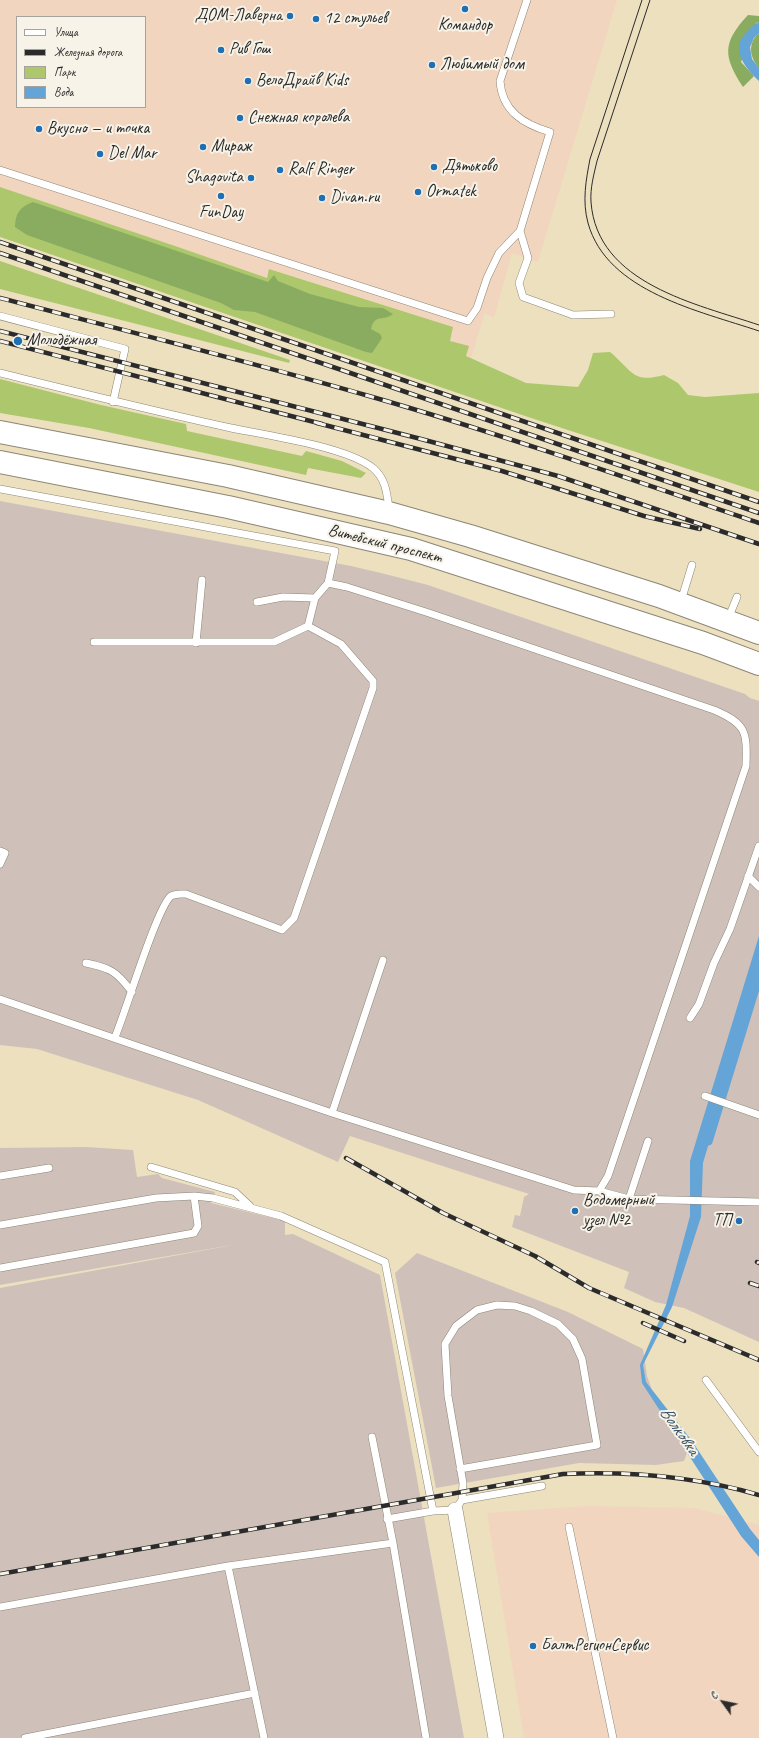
<!DOCTYPE html>
<meta charset="utf-8">
<style>
body{margin:0}
#map{position:relative;width:759px;height:1738px;overflow:hidden;background:#ece0bf;font-family:Caveat,sans-serif}
canvas{display:block}
.legend{position:absolute;left:16px;top:16px;width:130px;height:92px;box-sizing:border-box;background:#f7f3e8;border:1px solid #a5a39c;margin:0;padding:5px 7px;list-style:none;font-size:12px;color:#2b2b2b}
.legend li{display:flex;align-items:center;gap:8px;height:20px}
.legend b{width:20px;border:1px solid #a5a39c}
.north{position:absolute;left:703px;top:1682px;width:40px;height:40px;-webkit-text-stroke:3px #f7f3e8;paint-order:stroke;rotate:303deg;font-size:11px;font-weight:700;line-height:16px;text-align:center;color:#2b2b2b}
.north::after{content:'';display:block;margin:auto;width:14px;height:18px;background:#2b2b2b;clip-path:polygon(50% 0,100% 100%,50% 72%,0 100%)}
</style>
<div id="map">
<canvas width="759" height="1738"></canvas>
<ul class="legend">
<li><b style="height:5px;background:#fff"></b>Улица</li>
<li><b style="height:5px;background:#2b2b2b"></b>Железная дорога</li>
<li><b style="height:11px;background:#adc76c"></b>Парк</li>
<li><b style="height:11px;background:#64a4d7"></b>Вода</li>
</ul>
<div class="north">С</div>
</div>
<script>
const ctx = document.querySelector('canvas').getContext('2d');
ctx.lineJoin = 'round';
function fill(path, color) { ctx.fillStyle = color; ctx.fill(path, 'evenodd'); }
function stroke(path, color, width, dash) { ctx.strokeStyle = color; ctx.lineWidth = width; ctx.lineCap = dash ? 'butt' : 'round'; ctx.setLineDash(dash || []); ctx.stroke(path); }
function label(font, color, halo, rows, align = 'center') {
  ctx.font = font + ' Caveat,sans-serif'; ctx.lineWidth = 4; ctx.setLineDash([]); ctx.textBaseline = 'middle'; ctx.strokeStyle = halo; ctx.fillStyle = color; for (const [text, x, y, turn = 0] of rows) {
    ctx.save(); ctx.translate(x, y); ctx.rotate((+turn || 0) * Math.PI / 180); ctx.textAlign = isNaN(turn) ? turn : align; if (halo) ctx.strokeText(text, 0, 0); ctx.fillText(text, 0, 0); ctx.restore();
  }
}
const built = new Path2D(`
 M 0,0 L 617,0 L 538,262 L 512,253 L 494,318 L 485,313 L 471,358 L 466,356 L 450,341 L 453,327 L 270,269 L 267,279 L 178,247 L 0,187 ZM 17,17 L 145,17 L 145,107 L 17,107 Z
 M 586,1506 L 694,1508 L 759,1525 L 759,1738 L 524,1738 L 487,1513 Z`);
const industrial = new Path2D(`
 M 0,501 L 351,566 L 381,573 L 428,585 L 745,694 L 750,698 L 759,701 L 759,1342 L 684,1308 L 655,1302 L 624,1288 L 629,1272 L 512,1227 L 515,1215 L 520,1216 L 524,1197 L 529,1194 L 350,1136 L 338,1162 L 198,1100 L 37,1049 L 0,1045 Z
 M 86,1147 L 133,1150 L 137,1177 L 158,1174 L 162,1178 L 215,1192 L 211,1203 L 285,1221 L 285,1235 L 293,1234 L 380,1275 L 464,1738 L 0,1738 L 0,1288 L 238,1244 L 0,1285 L 0,1148 Z
 M 417,1253 L 568,1312 L 643,1349 L 647,1376 L 660,1412 L 688,1450 L 684,1461 L 656,1465 L 579,1463 L 436,1488 L 395,1273 Z`);
const green = new Path2D(`
 M 0,187 L 178,247 L 267,278 L 269,269 L 453,327 L 450,341 L 469,346 L 466,356 L 526,383 L 578,387 L 588,370 L 593,353 L 610,352 C 632,370 632,384 664,375 L 678,383 L 688,395 L 705,397 L 759,393 L 759,492 L 531,418 L 0,237 Z
 M 0,261 L 290,360 L 289,363 L 0,289 Z
 M 0,379 L 101,405 L 186,424 L 187,431 L 302,456 L 306,451 L 342,461 L 366,473 L 361,478 L 308,468 L 306,475 L 89,428 L 0,413 Z`);
const forest = new Path2D(`
 M 748,15 L 759,16 L 759,22 L 756,23 L 741,62 L 754,76 L 743,87 C 723,56 722,43 748,15 Z
 M 759,33 L 759,68 C 750,57 747,44 759,33 Z
 M 33,202 L 268,282 L 274,275 L 278,281 L 310,294 L 359,307 L 383,308 L 393,314 C 383,322 375,313 371,329 L 380,334 L 382,338 L 372,353 L 366,352 L 255,312 L 234,310 L 221,303 L 27,235 L 15,227 C 15,213 21,206 33,202 Z`);
const water = new Path2D(`
 M 759,22 L 759,33 L 754,38 L 750,47 L 752,59 L 759,68 L 759,81 C 745,68 729,48 747,32 C 751,28 754,24 759,22 Z
 M 759,936 L 759,991 L 712,1144 L 708,1146 L 703,1163 L 701,1217 L 672,1307 L 643,1365 L 646,1382 L 692,1441 L 750,1529 L 759,1540 L 759,1557 L 741,1536 L 642,1383 L 640,1365 L 666,1305 L 690,1216 L 690,1161 Z`);
const lane = new Path2D(`
 M 0,170 L 468,321 L 477,308 L 487,278 L 499,253 L 520,231 L 550,132 C 523,124 502,111 500,81 L 527,0
 M 520,231 L 528,258 L 519,283 L 523,297 L 573,315 L 611,314
 M 0,316 L 125,349 L 113,402
 M 0,373 C 77,392 153,411 231,428 C 266,435 347,447 373,468 C 386,479 387,494 389,509
 M 0,489 L 335,551 L 328,583
 M 681,601 L 692,565
 M 257,602 L 283,597 L 315,598
 M 728,619 L 737,597
 M 94,642 L 274,642 L 308,626
 M 196,643 L 202,580
 M 0,851 L 5,853 L 0,864
 M 748,876 L 759,887
 M 86,963 C 111,968 117,972 132,992
 M 0,999 L 332,1113 L 574,1190 L 599,1191 L 608,1176 L 746,766 C 747,732 747,724 714,710 L 429,613 L 347,587 L 328,583 L 315,598 L 308,626 L 341,644 L 373,681 L 373,688 L 294,918 L 282,930 L 186,894 C 181,894 176,893 171,896 C 157,907 125,1014 115,1037
 M 690,1018 L 699,1004 L 714,963 L 730,929 L 759,846
 M 705,1096 L 759,1115
 M 332,1113 L 383,960
 M 151,1167 L 235,1192 L 250,1206
 M 0,1176 L 49,1168
 M 599,1191 L 629,1199 L 759,1202
 M 629,1199 L 648,1141
 M 0,1225 L 156,1198 L 194,1196 L 213,1198 L 281,1216 L 385,1262 L 433,1511 L 455,1510 L 462,1500 L 463,1483 L 448,1396 L 445,1344 L 456,1326 L 477,1310 L 497,1305 L 515,1306 L 531,1311 L 558,1324 L 573,1339 L 582,1359 L 597,1445 L 460,1469
 M 0,1268 L 194,1233 L 198,1226 L 194,1196
 M 706,1380 L 759,1452
 M 372,1437 L 393,1543 L 426,1738
 M 462,1500 L 542,1486
 M 387,1519 L 433,1511
 M 569,1527 L 613,1738
 M 228,1566 L 264,1738
 M 0,1607 L 228,1566 L 393,1543
 M 25,1738 L 255,1693`);
const street = new Path2D(`
 M 455,1510 L 496,1738`);
const primary = new Path2D(`
 M 0,432 L 228,476 L 389,513 L 470,536 L 659,596 L 759,633
 M 0,462 L 228,507 L 411,549 L 703,643 L 759,664`);
const tram = new Path2D(`
 M 642,0 L 590,159 C 586,180 582,201 588,223 C 607,292 700,311 759,331
 M 650,0 L 597,161 C 594,174 590,188 591,202 C 597,284 697,304 759,325`);
const rail = new Path2D(`
 M 0,242 L 759,502
 M 0,253 L 759,513
 M 0,298 C 123,330 247,361 369,396 C 501,434 630,479 759,523
 M 0,331 L 421,439 L 558,476 L 759,544
 M 0,341 L 322,424
 M 317,423 L 502,471 L 644,516 L 700,529
 M 346,1158 L 443,1213 L 535,1256 L 589,1288 L 759,1360
 M 757,1262 L 759,1263
 M 750,1283 L 759,1286
 M 643,1323 L 684,1341
 M 0,1574 L 563,1474 C 631,1471 694,1476 759,1495`);
const markers = [
 [465,9,4,"#1f6fb2"],
 [290,16,4,"#1f6fb2"],
 [316,19,4,"#1f6fb2"],
 [221,50,4,"#1f6fb2"],
 [432,65,4,"#1f6fb2"],
 [248,81,4,"#1f6fb2"],
 [240,118,4,"#1f6fb2"],
 [39,129,4,"#1f6fb2"],
 [203,147,4,"#1f6fb2"],
 [100,154,4,"#1f6fb2"],
 [434,167,4,"#1f6fb2"],
 [280,170,4,"#1f6fb2"],
 [251,178,4,"#1f6fb2"],
 [418,192,4,"#1f6fb2"],
 [221,196,4,"#1f6fb2"],
 [322,198,4,"#1f6fb2"],
 [18,341,5,"#1f6fb2"],
 [575,1211,4,"#1f6fb2"],
 [739,1221,4,"#1f6fb2"],
 [533,1646,4,"#1f6fb2"]
];
const poiNames = [
 ["ДОМ-Лаверна",282,16,"right"],
 ["12 стульев",324,19],
 ["Командор",465,26,"center"],
 ["Рив Гош",229,50],
 ["Любимый дом",440,65],
 ["ВелоДрайв Kids",256,81],
 ["Снежная королева",248,118],
 ["Вкусно — и точка",47,129],
 ["Мираж",211,147],
 ["Del Mar",108,154],
 ["Дятьково",442,167],
 ["Ralf Ringer",288,170],
 ["Shagovita",243,178,"right"],
 ["Ormatek",426,192],
 ["Divan.ru",330,198],
 ["FunDay",221,213,"center"],
 ["Молодёжная",27,341],
 ["Водомерный",583,1201],
 ["узел №2",583,1221],
 ["ТП",731,1221,"right"],
 ["БалтРегионСервис",541,1646]
];
const streetNames = [
 ["Витебский проспект",385,544,14]
];
const waterNames = [
 ["Волковка",679,1431,55]
];
fill(built, '#f2d5be');
fill(industrial, '#cfc1ba');
fill(green, '#adc76c');
fill(forest, '#8aac60');
fill(water, '#64a4d7');
stroke(lane, '#8c8675', 8);
stroke(street, '#8c8675', 16);
stroke(primary, '#8c8675', 24);
stroke(lane, '#fff', 7);
stroke(street, '#fff', 15);
stroke(primary, '#fff', 22);
stroke(tram, '#2b2b2b', 1);
stroke(rail, '#2b2b2b', 4.5);
stroke(rail, '#f7f3e8', 3, [9]);
for (const [x, y, r, color] of markers) { const dot = new Path2D(); dot.arc(x, y, r, 0, 2 * Math.PI); ctx.fillStyle = color; ctx.fill(dot); stroke(dot, '#f7f3e8', 1.5); }
label('17px', '#2b2b2b', '#f7f3e8', poiNames, 'left');
label('17px', '#2b2b2b', '#f7f3e8', streetNames);
label('italic 18px', '#3f5567', '#f7f3e8', waterNames);
</script>
